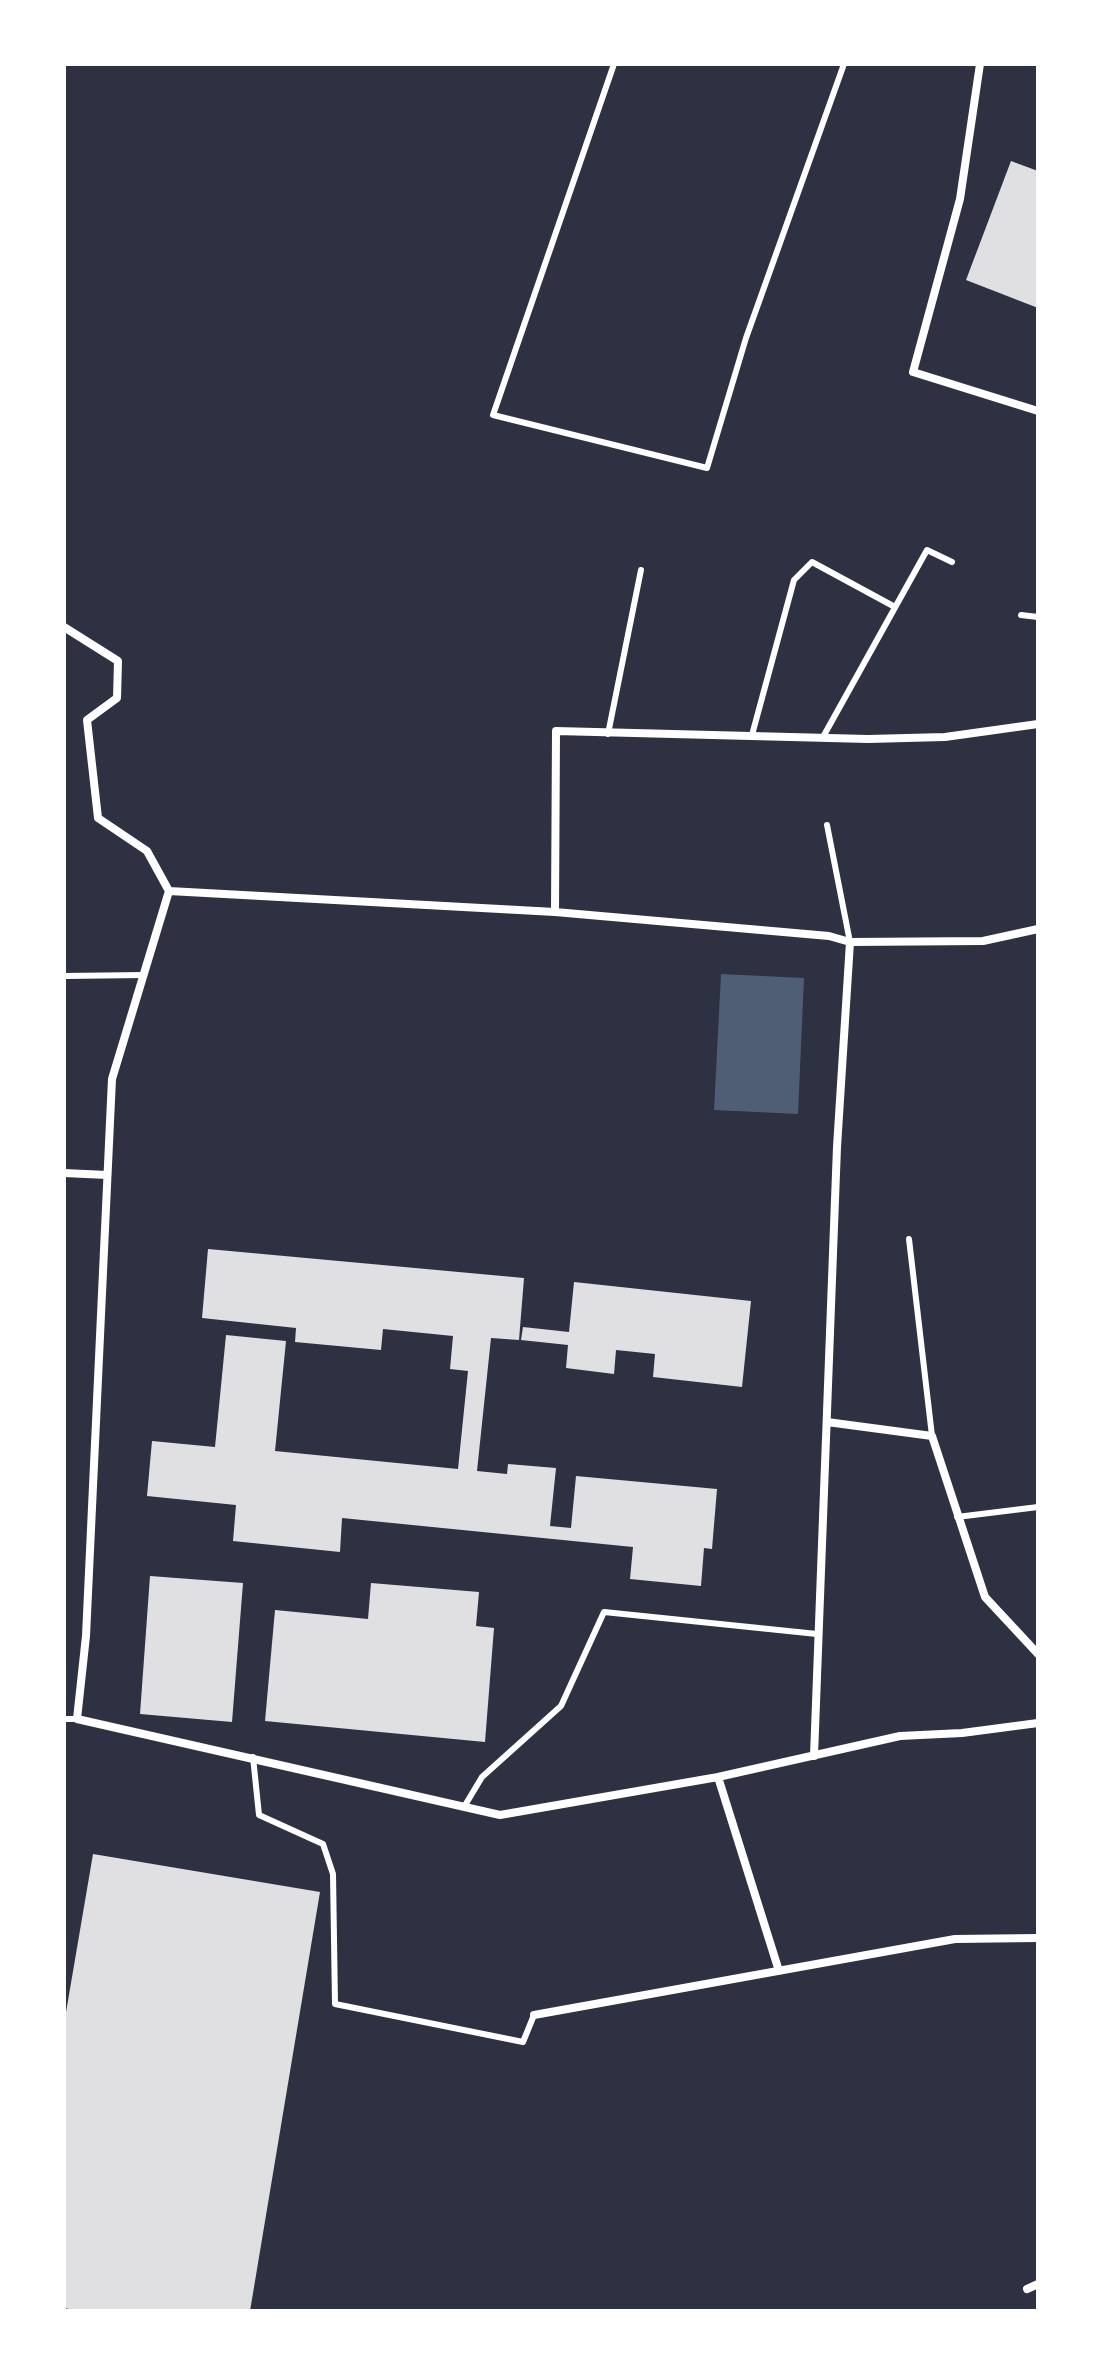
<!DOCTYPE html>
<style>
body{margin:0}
#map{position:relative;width:1102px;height:2375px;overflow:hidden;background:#2d3142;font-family:"Crimson Pro",serif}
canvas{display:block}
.frame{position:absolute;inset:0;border:66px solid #fff;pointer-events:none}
</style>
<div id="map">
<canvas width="1102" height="2375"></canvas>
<div class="frame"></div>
</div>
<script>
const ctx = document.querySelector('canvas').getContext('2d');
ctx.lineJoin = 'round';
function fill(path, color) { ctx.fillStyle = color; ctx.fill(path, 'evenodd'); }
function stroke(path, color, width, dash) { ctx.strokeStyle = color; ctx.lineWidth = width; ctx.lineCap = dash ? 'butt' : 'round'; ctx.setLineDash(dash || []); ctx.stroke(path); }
const water = new Path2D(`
 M 721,974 L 804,978 L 798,1114 L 714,1110 Z`);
const building = new Path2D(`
 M 1011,161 L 1038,171 L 1038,308 L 966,280 Z
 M 208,1249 L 524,1278 L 519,1340 L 491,1338 L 477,1471 L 507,1474 L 508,1464 L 556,1468 L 550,1526 L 571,1528 L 576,1476 L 717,1489 L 712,1549 L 704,1548 L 701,1586 L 630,1579 L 633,1547 L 342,1518 L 340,1552 L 233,1541 L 236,1505 L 147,1496 L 152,1441 L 215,1447 L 226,1335 L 286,1341 L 275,1451 L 458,1469 L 468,1371 L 450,1369 L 453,1336 L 383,1329 L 381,1350 L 295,1342 L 296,1328 L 202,1318 Z
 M 574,1282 L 751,1301 L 742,1387 L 653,1377 L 655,1354 L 616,1350 L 614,1374 L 566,1368 L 568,1345 L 521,1340 L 523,1327 L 569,1332 Z
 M 150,1576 L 243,1583 L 232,1722 L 140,1714 Z
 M 371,1583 L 479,1592 L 476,1626 L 494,1628 L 485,1742 L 265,1721 L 275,1610 L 368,1619 Z
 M 93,1854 L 320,1892 L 250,2311 L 80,2311 L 64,2308 L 64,2024 Z`);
const service = new Path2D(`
 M 614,64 L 493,415 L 707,468 L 746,338 L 844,64
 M 1021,615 L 1038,617
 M 608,734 L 641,570
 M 752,735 L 794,580 L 812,562 L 895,607
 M 823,737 L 927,550 L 952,562
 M 827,825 L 850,942
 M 64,976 L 144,975
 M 909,1239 L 932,1436
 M 957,1517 L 1038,1507
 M 64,1719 L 77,1719
 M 253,1757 L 259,1815 L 323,1844 L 333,1874 L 335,2004 L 523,2042 L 534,2015
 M 464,1807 L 482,1777 L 561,1706 L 604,1612 L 817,1634`);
const minor = new Path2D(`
 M 980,64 L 960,199 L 913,372 L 1038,411
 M 64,627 L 118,661 L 117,698 L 87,720 L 98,818 L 147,851 L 169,891
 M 555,912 L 556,731 L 868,739 L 945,737 L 1038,724
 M 1038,929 L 983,941 L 850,942 L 829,936 L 555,912 L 169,891 L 112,1079 L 86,1636 L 77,1719 L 500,1815 L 718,1777 L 900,1736 L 962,1733 L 1038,1723
 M 64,1173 L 107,1175
 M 827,1422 L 932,1436 L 985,1597 L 1038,1654
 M 814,1756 L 837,1147 L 850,942
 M 718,1777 L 779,1971
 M 534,2015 L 955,1939 L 1038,1938
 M 1027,2289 L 1038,2284`);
fill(water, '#4f5d75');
fill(building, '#e0e0e3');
stroke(service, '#fff', 6);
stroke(minor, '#fff', 8);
</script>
